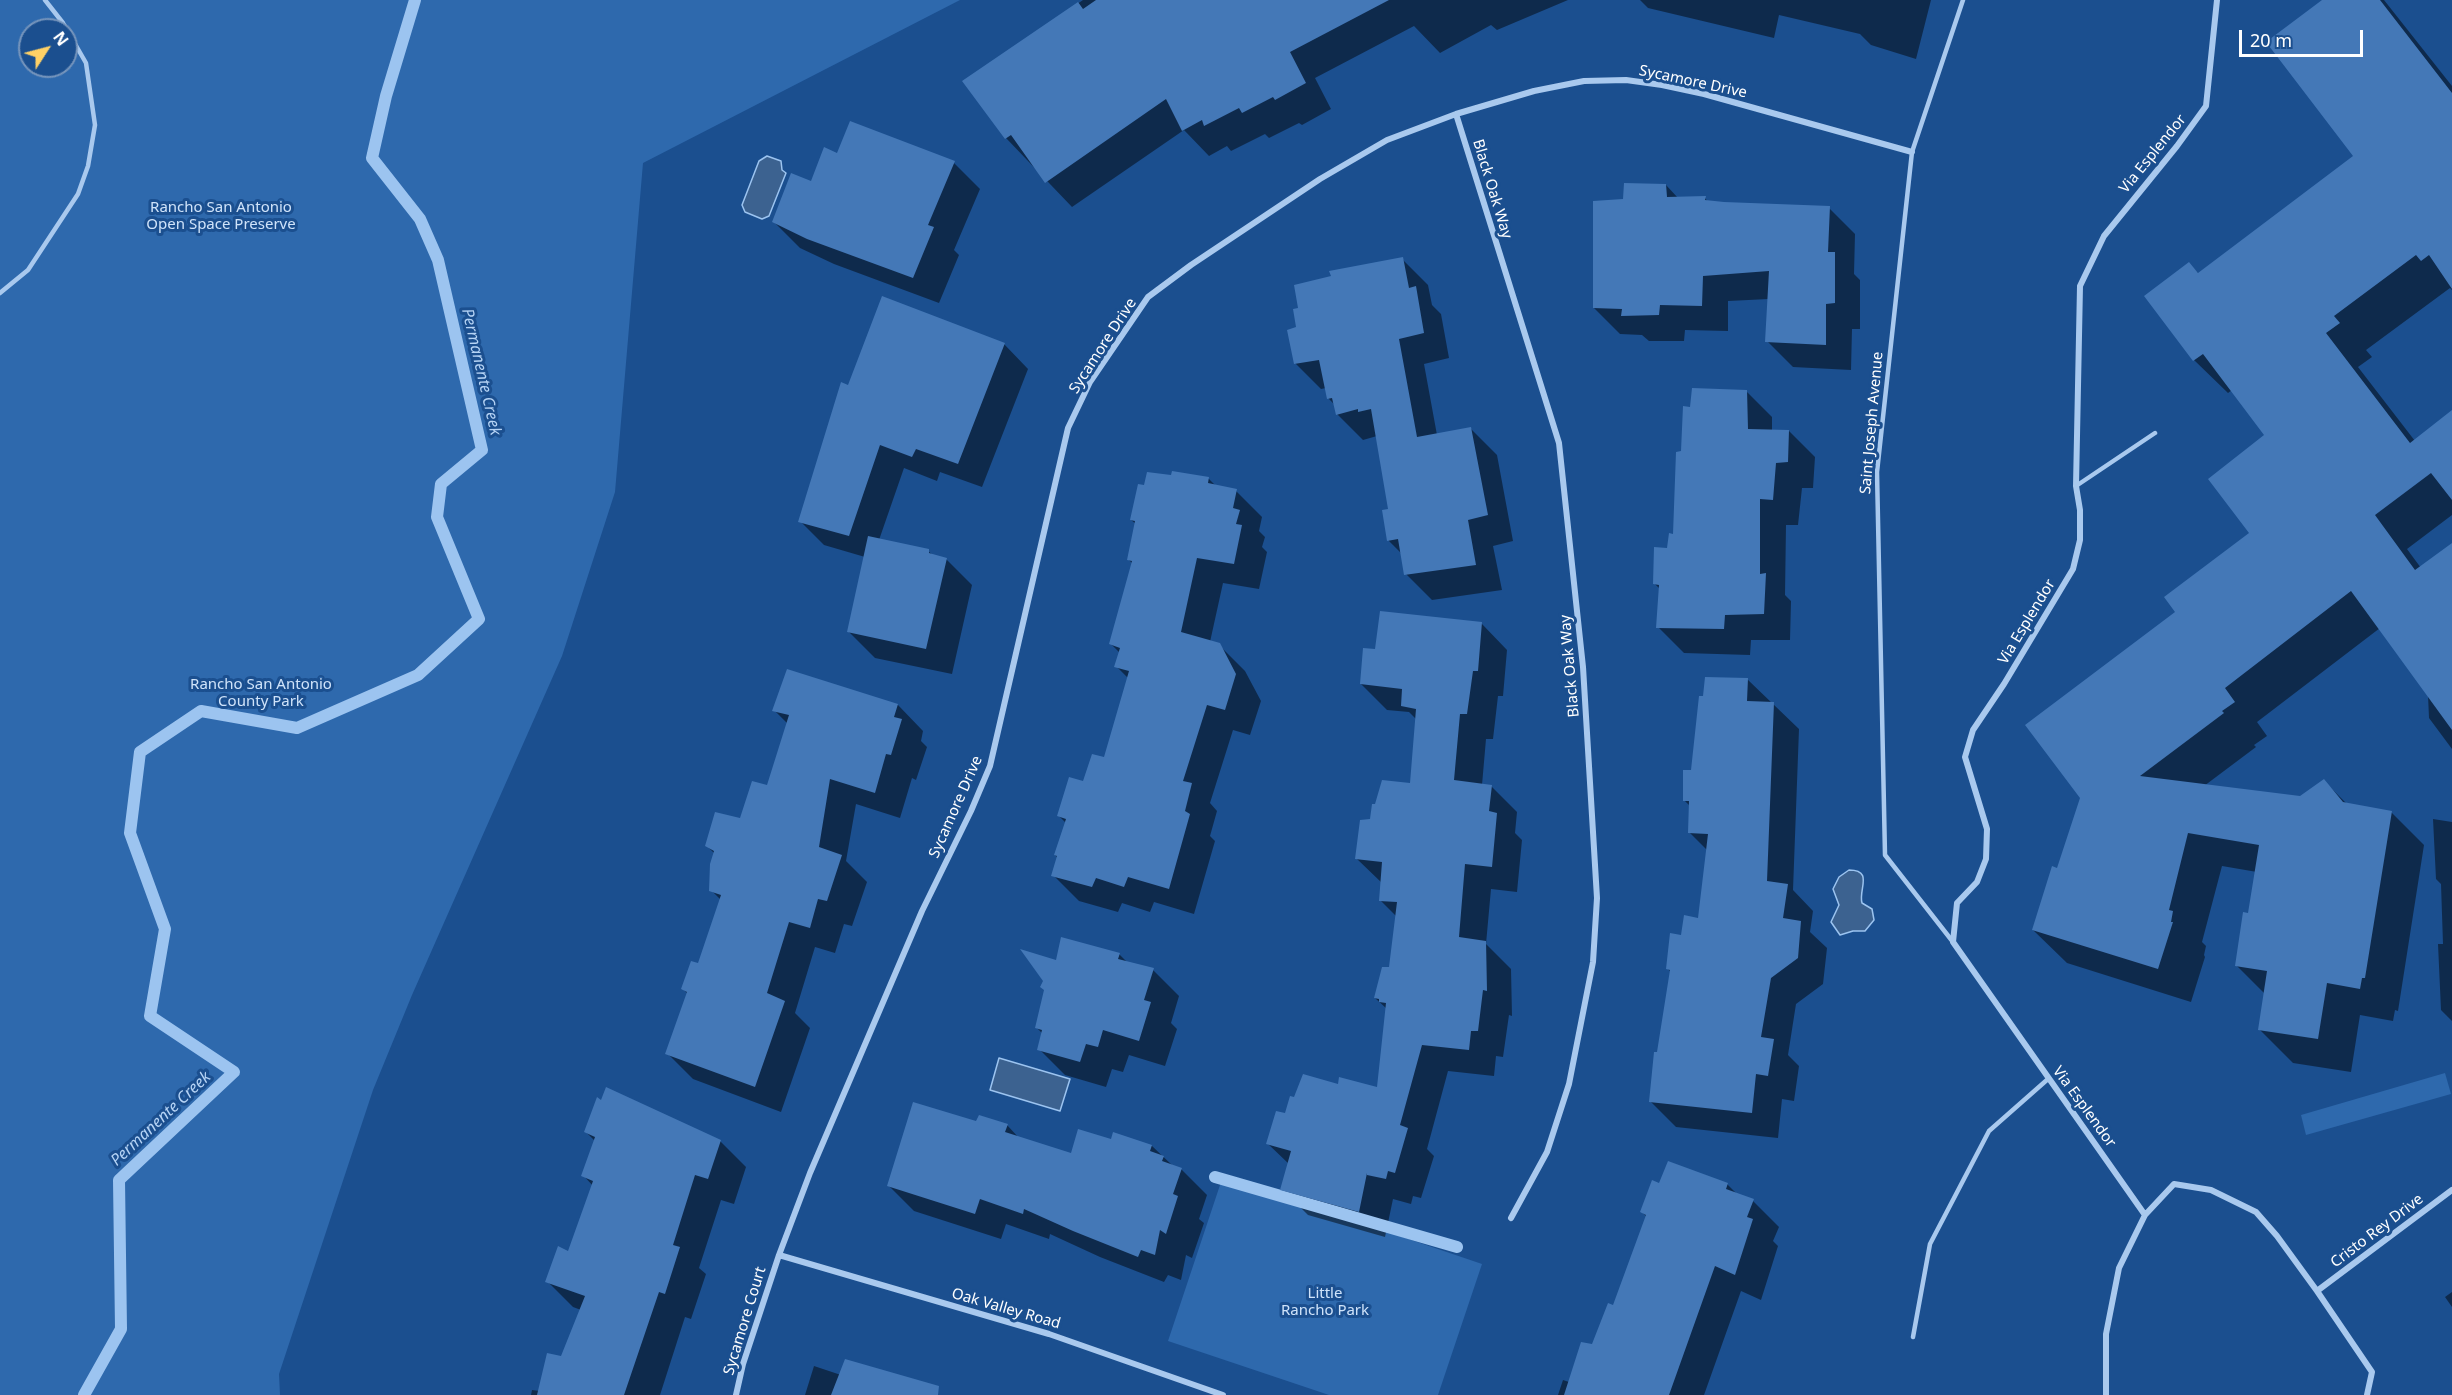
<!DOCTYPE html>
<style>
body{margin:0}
#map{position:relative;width:2452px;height:1395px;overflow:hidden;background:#1b4f8f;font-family:"Noto Sans",sans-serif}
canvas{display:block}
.north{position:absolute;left:18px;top:18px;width:60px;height:60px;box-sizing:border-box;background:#1b4f8f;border:2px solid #7695bc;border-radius:50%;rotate:54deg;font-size:16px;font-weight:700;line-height:24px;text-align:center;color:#fff}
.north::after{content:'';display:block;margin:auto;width:21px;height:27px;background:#ffd166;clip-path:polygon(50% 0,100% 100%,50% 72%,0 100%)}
.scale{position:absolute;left:2239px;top:30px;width:124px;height:27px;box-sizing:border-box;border:3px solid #fff;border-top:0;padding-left:8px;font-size:18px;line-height:21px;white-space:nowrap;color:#fff;-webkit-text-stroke:4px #1b4f8f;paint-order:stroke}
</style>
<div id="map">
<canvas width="2452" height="1395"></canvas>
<div class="north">N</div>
<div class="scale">20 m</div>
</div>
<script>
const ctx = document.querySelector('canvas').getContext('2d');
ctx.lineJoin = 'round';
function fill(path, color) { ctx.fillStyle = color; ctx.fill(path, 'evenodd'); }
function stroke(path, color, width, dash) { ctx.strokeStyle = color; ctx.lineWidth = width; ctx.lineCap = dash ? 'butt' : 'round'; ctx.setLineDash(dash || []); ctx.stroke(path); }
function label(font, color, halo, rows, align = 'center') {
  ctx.font = font + ' "Noto Sans",sans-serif'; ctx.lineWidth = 6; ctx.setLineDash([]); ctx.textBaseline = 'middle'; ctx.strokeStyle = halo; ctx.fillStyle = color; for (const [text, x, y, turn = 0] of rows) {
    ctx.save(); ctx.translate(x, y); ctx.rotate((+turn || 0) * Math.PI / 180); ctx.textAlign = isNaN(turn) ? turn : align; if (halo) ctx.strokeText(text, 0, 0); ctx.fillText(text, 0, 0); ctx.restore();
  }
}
const green = new Path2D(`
 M 0,0 L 960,0 L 643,163 L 615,492 L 562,656 L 412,995 L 373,1090 L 279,1374 L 280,1395 L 0,1395 ZM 30,30 L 66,30 L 66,66 L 30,66 Z
 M 2445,1073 L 2451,1094 L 2306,1135 L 2301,1115 Z
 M 1223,1176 L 1482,1264 L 1438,1395 L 1329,1395 L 1168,1341 Z`);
const water = new Path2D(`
 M 767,156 L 781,161 L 782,170 L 786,173 L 769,216 L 762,219 L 745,212 L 742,205 L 759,161 Z
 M 1849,870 C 1874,870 1858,890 1862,903 L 1872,909 L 1874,920 L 1865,931 L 1853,931 L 1840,935 L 1831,922 L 1839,905 L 1833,889 L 1839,877 Z
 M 999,1058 L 1070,1079 L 1060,1111 L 990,1090 Z`);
const shadow = new Path2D(`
 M 1083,0 L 1568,0 L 1497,30 L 1491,25 L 1440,53 L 1414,26 L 1315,78 L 1331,109 L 1302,125 L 1299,123 L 1269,138 L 1265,134 L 1231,151 L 1227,146 L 1209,156 L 1184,130 L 1072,207 L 1006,138 L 964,82 Z
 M 1640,0 L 1931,0 L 1916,59 L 1871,45 L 1860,34 L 1779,15 L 1774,38 L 1648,8 Z
 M 2325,0 L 2384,0 L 2452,86 L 2452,290 L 2450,288 L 2366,350 L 2372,357 L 2358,367 L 2415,441 L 2452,412 L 2452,515 L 2407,549 L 2421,568 L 2452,545 L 2452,749 L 2429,718 L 2428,695 L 2380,628 L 2257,722 L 2267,736 L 2254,745 L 2256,747 L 2204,786 L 2301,798 L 2324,781 L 2348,805 L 2391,812 L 2424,845 L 2398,1011 L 2395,1010 L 2393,1021 L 2360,1015 L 2351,1072 L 2293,1063 L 2259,1029 L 2265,994 L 2236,965 L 2250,914 L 2257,872 L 2222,866 L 2202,942 L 2206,946 L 2204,955 L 2205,957 L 2191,1002 L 2067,963 L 2033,930 L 2058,870 L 2251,533 L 2266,435 L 2232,390 L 2228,393 L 2194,360 L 2189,264 L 2199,274 L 2355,157 Z
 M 838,155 L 954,163 L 980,189 L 954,250 L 959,255 L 939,303 L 834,264 L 800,248 L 774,222 Z
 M 1666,185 L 1678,198 L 1705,198 L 1708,202 L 1829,208 L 1855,234 L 1854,274 L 1860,280 L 1860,329 L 1852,329 L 1851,370 L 1793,367 L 1767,341 L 1769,299 L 1728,301 L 1728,331 L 1685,330 L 1684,341 L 1649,341 L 1642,335 L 1620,334 L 1594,308 L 1625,201 Z
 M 1402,259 L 1428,285 L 1432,305 L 1441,314 L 1449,358 L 1424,364 L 1437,435 L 1471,429 L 1497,455 L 1513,541 L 1493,546 L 1502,590 L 1432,600 L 1406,574 L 1402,554 L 1389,541 L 1384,512 L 1390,510 L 1377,436 L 1363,440 L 1337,414 L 1335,405 L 1329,399 L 1326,388 L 1321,389 L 1295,363 L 1298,328 Z
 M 1004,344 L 1028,369 L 982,487 L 940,472 L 937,481 L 904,468 L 879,540 L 928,551 L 934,556 L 946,559 L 972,585 L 952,674 L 875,658 L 849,632 L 865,557 L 824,545 L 800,521 L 848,386 Z
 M 1746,391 L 1772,417 L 1772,431 L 1789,431 L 1815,457 L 1813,488 L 1802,488 L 1798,525 L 1786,525 L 1785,595 L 1791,601 L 1790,640 L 1751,640 L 1750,655 L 1684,653 L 1658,627 L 1661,590 L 1655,584 L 1674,535 L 1682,452 L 1692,409 Z
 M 1173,473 L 1209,479 L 1216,486 L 1236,491 L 1262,517 L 1259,531 L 1265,537 L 1262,547 L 1267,552 L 1259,589 L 1223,583 L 1210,642 L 1219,645 L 1245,671 L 1261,701 L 1250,735 L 1233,730 L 1210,803 L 1217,811 L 1210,836 L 1215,841 L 1194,914 L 1154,902 L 1150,912 L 1122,903 L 1118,912 L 1079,901 L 1053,875 L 1058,858 L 1055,855 L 1066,823 L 1059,816 L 1105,759 L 1129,679 L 1116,666 L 1120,653 L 1111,644 L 1133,564 L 1129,560 L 1136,524 L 1131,520 L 1145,487 L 1172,477 Z
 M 1482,624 L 1507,650 L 1503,696 L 1498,696 L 1493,739 L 1486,739 L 1482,785 L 1491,786 L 1517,812 L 1515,833 L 1522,840 L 1517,892 L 1491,889 L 1486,944 L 1511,969 L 1512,1016 L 1509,1015 L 1503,1057 L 1496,1056 L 1494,1076 L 1448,1071 L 1427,1149 L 1434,1156 L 1421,1198 L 1413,1196 L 1411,1204 L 1393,1199 L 1385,1237 L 1308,1215 L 1282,1189 L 1289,1164 L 1267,1143 L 1295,1099 L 1339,1086 L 1378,1089 L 1387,1009 L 1375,998 L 1390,969 L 1396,916 L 1380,900 L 1382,883 L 1357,859 L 1372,821 L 1412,785 L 1417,720 L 1409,712 L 1387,710 L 1361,684 L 1377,651 Z
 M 1747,679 L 1799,729 L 1793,890 L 1813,911 L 1810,932 L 1827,948 L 1823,984 L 1796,1004 L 1788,1055 L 1799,1066 L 1794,1101 L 1782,1099 L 1778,1138 L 1676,1127 L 1650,1101 L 1671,972 L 1668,969 L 1682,936 L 1699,919 L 1708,851 L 1690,833 L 1691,807 L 1684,800 L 1692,771 Z
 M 898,705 L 923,731 L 921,741 L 927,747 L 916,780 L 912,778 L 900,818 L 856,804 L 846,861 L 867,882 L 852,926 L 844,924 L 835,953 L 815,947 L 795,1013 L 810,1028 L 781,1112 L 693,1079 L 667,1053 L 688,994 L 682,988 L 699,965 L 721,900 L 711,890 L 715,854 L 707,846 L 741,820 L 768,786 L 788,724 L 774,710 Z
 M 2433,819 L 2452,822 L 2452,1021 L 2441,1010 L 2438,944 L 2443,944 L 2441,884 L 2436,879 Z
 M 1119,954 L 1128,963 L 1153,970 L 1179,996 L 1171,1023 L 1177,1029 L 1165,1066 L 1129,1055 L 1123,1072 L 1112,1069 L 1106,1087 L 1065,1075 L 1039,1049 L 1043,1034 L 1037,1028 L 1057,961 Z
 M 977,1123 L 1007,1125 L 1019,1138 L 1072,1155 L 1112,1141 L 1114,1134 L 1152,1146 L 1173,1166 L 1181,1169 L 1207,1195 L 1199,1219 L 1204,1223 L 1192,1258 L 1186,1255 L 1181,1280 L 1168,1275 L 1164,1282 L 1100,1257 L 1050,1234 L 1049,1239 L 1006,1224 L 1001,1239 L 914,1211 L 888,1185 Z
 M 585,1131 L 720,1141 L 746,1167 L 734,1204 L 721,1200 L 699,1268 L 706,1274 L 691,1319 L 685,1317 L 660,1395 L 531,1395 L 532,1390 L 540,1391 L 562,1358 L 581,1310 L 573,1307 L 547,1281 L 569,1253 L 593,1186 L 583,1175 L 595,1141 Z
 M 1727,1184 L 1738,1195 L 1753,1201 L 1779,1227 L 1773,1241 L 1778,1246 L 1761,1300 L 1741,1291 L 1704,1395 L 1558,1395 L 1563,1380 L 1569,1382 L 1593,1346 L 1614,1306 L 1647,1217 L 1642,1212 L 1660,1185 Z
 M 2452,1292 L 2452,1307 L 2445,1297 Z
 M 814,1366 L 841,1375 L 926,1395 L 805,1395 Z`);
const stream = new Path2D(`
 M 1215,1177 L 1457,1247
 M 84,1395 L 121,1329 L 119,1180 L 234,1072 L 150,1016 L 165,929 L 130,833 L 140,752 L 201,711 L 297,728 L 418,675 L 479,619 L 437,517 L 441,484 L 482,450 L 438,260 L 420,219 L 372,158 L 386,96 L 415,0`);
const building = new Path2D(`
 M 1096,0 L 1389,0 L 1290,52 L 1306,83 L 1275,100 L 1273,97 L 1242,113 L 1239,108 L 1204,126 L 1202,120 L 1182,131 L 1166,99 L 1045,183 L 1011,135 L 1005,139 L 962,81 L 1078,2 L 1083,9 Z
 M 2322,0 L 2380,0 L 2452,93 L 2452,289 L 2429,255 L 2421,261 L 2416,255 L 2334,316 L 2340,323 L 2326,333 L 2410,443 L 2452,410 L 2452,500 L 2431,473 L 2375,515 L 2415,570 L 2452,543 L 2452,730 L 2351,591 L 2225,688 L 2235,702 L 2222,711 L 2224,713 L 2140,776 L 2300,796 L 2324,779 L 2343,802 L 2392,811 L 2365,978 L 2362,978 L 2360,989 L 2327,983 L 2318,1039 L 2258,1030 L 2267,971 L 2235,966 L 2243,912 L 2248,913 L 2259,845 L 2188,833 L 2169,910 L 2173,911 L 2171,922 L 2173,922 L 2158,969 L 2032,930 L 2052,866 L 2057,868 L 2080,798 L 2025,725 L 2175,612 L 2164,597 L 2249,533 L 2208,479 L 2264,435 L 2203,354 L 2193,361 L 2144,296 L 2189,262 L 2198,273 L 2353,156 L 2266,42 Z
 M 850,121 L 955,161 L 928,225 L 934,227 L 913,278 L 807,239 L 772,222 L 791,173 L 811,181 L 824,147 L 837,153 Z
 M 1624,183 L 1666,184 L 1667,197 L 1706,196 L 1705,200 L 1724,202 L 1830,206 L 1828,252 L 1835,252 L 1835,303 L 1826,304 L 1826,345 L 1765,342 L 1769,271 L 1703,276 L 1702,306 L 1660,305 L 1659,315 L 1621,316 L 1622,309 L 1593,308 L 1593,201 L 1623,199 Z
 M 1403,257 L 1409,288 L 1416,286 L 1424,333 L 1399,339 L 1417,437 L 1471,427 L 1488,515 L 1468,520 L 1476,565 L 1404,575 L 1398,539 L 1387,541 L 1382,510 L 1388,509 L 1371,409 L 1358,412 L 1358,409 L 1336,415 L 1332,398 L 1327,399 L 1319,360 L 1294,364 L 1287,330 L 1296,327 L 1293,309 L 1298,308 L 1294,285 L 1331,276 L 1329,271 Z
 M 882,296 L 1005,343 L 958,464 L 916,449 L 912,457 L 880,445 L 849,536 L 798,522 L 841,382 L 848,385 Z
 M 1692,388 L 1747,390 L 1748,429 L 1789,430 L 1788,462 L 1776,463 L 1773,500 L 1760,499 L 1760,574 L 1766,573 L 1764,614 L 1725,615 L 1724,629 L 1656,628 L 1659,585 L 1653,584 L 1654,547 L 1667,548 L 1669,533 L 1673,534 L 1676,452 L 1681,451 L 1683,406 L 1690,407 Z
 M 1172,471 L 1209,477 L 1208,483 L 1237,489 L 1233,508 L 1240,510 L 1236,524 L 1242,525 L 1234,564 L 1197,558 L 1181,632 L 1220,643 L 1236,674 L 1225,710 L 1207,705 L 1183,781 L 1192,783 L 1185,811 L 1190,814 L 1169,889 L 1128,877 L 1124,887 L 1096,878 L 1092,887 L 1051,876 L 1057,856 L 1054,855 L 1066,819 L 1057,816 L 1069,777 L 1083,781 L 1092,754 L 1104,757 L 1129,671 L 1114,667 L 1120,648 L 1109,644 L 1132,561 L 1127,560 L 1135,521 L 1130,520 L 1138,484 L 1144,485 L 1147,472 L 1171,475 Z
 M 868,536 L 929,549 L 929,553 L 947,558 L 926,649 L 847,632 Z
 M 1380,611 L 1482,622 L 1478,671 L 1473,671 L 1467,714 L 1460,714 L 1454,780 L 1492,785 L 1489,811 L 1497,813 L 1492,867 L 1465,864 L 1459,937 L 1486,941 L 1487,991 L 1483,990 L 1478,1031 L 1471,1031 L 1469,1050 L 1422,1045 L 1400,1125 L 1408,1128 L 1395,1173 L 1388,1171 L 1386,1179 L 1367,1175 L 1367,1173 L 1359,1212 L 1280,1190 L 1291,1151 L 1266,1144 L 1276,1111 L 1285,1113 L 1290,1096 L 1294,1097 L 1303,1074 L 1338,1084 L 1339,1077 L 1377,1087 L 1386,1003 L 1379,1002 L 1379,999 L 1374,998 L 1382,967 L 1389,967 L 1397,902 L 1379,901 L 1382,862 L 1355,859 L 1360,820 L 1370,819 L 1372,804 L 1375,804 L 1382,780 L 1410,783 L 1416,709 L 1401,706 L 1402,689 L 1360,684 L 1363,648 L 1375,649 Z
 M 787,669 L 898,704 L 894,717 L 902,719 L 891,755 L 886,754 L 875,793 L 830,779 L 819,847 L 842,855 L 827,901 L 818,899 L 810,928 L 789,922 L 767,993 L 785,1001 L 755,1087 L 665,1054 L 687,992 L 681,989 L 691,961 L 698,963 L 721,895 L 709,891 L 710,864 L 714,851 L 705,846 L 715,812 L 740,818 L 752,781 L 767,785 L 789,715 L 772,711 Z
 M 1705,677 L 1748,678 L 1747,701 L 1774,702 L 1767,881 L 1788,884 L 1783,918 L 1801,921 L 1798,958 L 1771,978 L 1761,1037 L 1774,1039 L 1768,1076 L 1756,1074 L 1752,1113 L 1649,1102 L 1654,1052 L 1657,1052 L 1670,970 L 1666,969 L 1670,933 L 1681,935 L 1684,915 L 1698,918 L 1708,834 L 1688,833 L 1689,801 L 1683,801 L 1683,770 L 1691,770 L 1699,696 L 1703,696 Z
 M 1061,937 L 1120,953 L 1118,959 L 1154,968 L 1144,1000 L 1151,1002 L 1139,1041 L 1103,1030 L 1098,1047 L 1086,1044 L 1080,1062 L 1037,1050 L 1042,1030 L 1035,1028 L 1044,990 L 1040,987 L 1043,981 L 1020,949 L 1056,960 Z
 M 606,1087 L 721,1140 L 708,1179 L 695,1175 L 673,1245 L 680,1247 L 665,1294 L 659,1292 L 624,1395 L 537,1395 L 547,1353 L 561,1356 L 585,1296 L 545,1282 L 558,1246 L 568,1251 L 593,1181 L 581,1176 L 595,1137 L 584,1132 L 597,1097 L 601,1100 Z
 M 913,1102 L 976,1121 L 979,1115 L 1008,1124 L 1005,1132 L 1071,1153 L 1078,1129 L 1111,1139 L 1113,1132 L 1152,1145 L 1150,1151 L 1164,1156 L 1162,1161 L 1182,1168 L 1173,1194 L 1178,1196 L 1166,1234 L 1160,1230 L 1155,1255 L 1141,1250 L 1138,1257 L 1073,1231 L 1024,1209 L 1023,1214 L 980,1199 L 975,1214 L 887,1186 Z
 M 1668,1161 L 1728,1183 L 1726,1189 L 1754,1199 L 1747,1217 L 1753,1219 L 1735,1275 L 1715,1266 L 1669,1395 L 1564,1395 L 1581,1342 L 1592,1344 L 1608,1303 L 1613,1305 L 1646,1215 L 1640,1212 L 1652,1180 L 1659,1183 Z
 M 845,1359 L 939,1386 L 938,1395 L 831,1395 Z`);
const service = new Path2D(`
 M 0,293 L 28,270 L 78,194 L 88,166 L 95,125 L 86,63 L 63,23 L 45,0
 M 2076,486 L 2155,433
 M 1953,942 L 1885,855 L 1877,472 L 1912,152 L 1963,0
 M 1913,1337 L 1930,1244 L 1989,1131 L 2048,1079`);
const minor = new Path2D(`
 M 1456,114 L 1559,443 L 1583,667 L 1597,898 L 1593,962 L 1569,1084 L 1547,1152 L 1511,1218
 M 2145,1215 L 1953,942 L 1957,903 L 1977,882 L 1986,859 L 1987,829 L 1965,757 L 1973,730 L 2004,684 L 2073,569 L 2080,540 L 2080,510 L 2076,486 L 2080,286 L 2104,236 L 2177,146 L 2206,106 L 2217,0
 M 779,1255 L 1049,1334 L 1223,1395
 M 2317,1291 L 2452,1190
 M 736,1395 L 743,1364 L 779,1255 L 810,1173 L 922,911 L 971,811 L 990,766 L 1068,428 L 1090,382 L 1148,297 L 1191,265 L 1320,179 L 1387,140 L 1456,114 L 1534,91 L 1584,81 L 1626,80 L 1662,85 L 1704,94 L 1912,152
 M 2106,1395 L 2106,1334 L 2119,1268 L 2145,1215 L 2174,1184 L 2211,1190 L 2256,1212 L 2277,1236 L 2317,1291 L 2372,1372 L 2367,1395`);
const streetNames = [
 ["Sycamore Drive",1693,82,12],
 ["Via Esplendor",2153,154,-51],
 ["Black Oak Way",1492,189,73],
 ["Sycamore Drive",1103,346,-57],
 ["Saint Joseph Avenue",1872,423,-85],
 ["Via Esplendor",2027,622,-59],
 ["Black Oak Way",1570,666,-95],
 ["Sycamore Drive",956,807,-66],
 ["Via Esplendor",2084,1107,54],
 ["Cristo Rey Drive",2377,1231,-37],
 ["Oak Valley Road",1006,1309,16],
 ["Sycamore Court",745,1321,-73]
];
const parkNames = [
 ["Rancho San Antonio",221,208],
 ["Open Space Preserve",221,225],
 ["Rancho San Antonio",261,685],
 ["County Park",261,702],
 ["Little",1325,1294],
 ["Rancho Park",1325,1311]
];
const waterNames = [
 ["Permanente Creek",481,372,77],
 ["Permanente Creek",161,1119,-43]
];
fill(green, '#2e69ad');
fill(water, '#3c6290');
stroke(water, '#9cc4f0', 1.5);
fill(shadow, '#0007');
stroke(stream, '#9cc4f0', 12);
fill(building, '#4478b7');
stroke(service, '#a9c9ee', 4.5);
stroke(minor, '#a9c9ee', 6);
label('15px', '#fff', '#1b4f8f', streetNames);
label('15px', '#cfe3fa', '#1b4f8f', parkNames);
label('italic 16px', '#b5d3f5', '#1b4f8f', waterNames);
</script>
